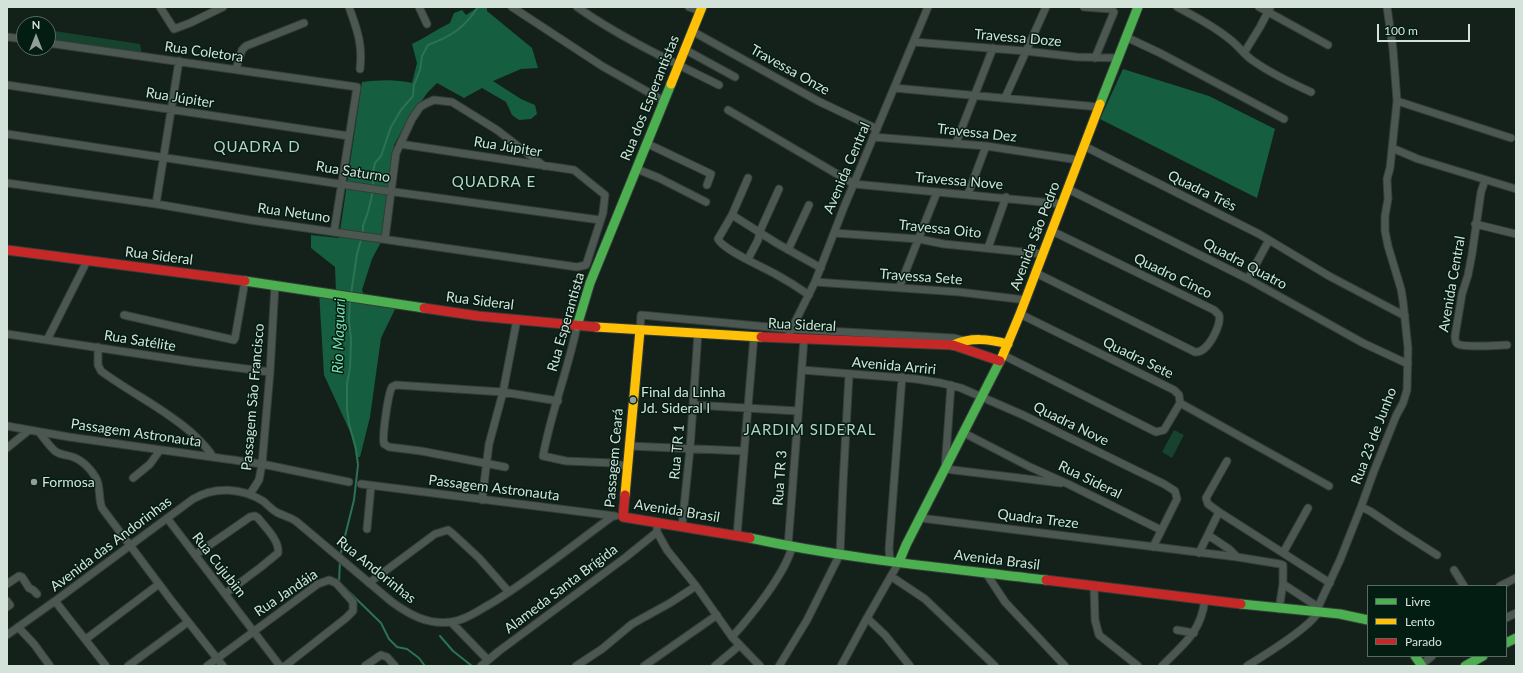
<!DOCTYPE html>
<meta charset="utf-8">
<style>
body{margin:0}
#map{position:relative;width:1523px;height:673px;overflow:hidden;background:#13211a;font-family:Lato,sans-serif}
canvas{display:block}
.frame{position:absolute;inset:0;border:8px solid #d4e3da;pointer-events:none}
.legend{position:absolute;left:1367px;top:585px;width:140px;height:72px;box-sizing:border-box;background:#041d12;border:1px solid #576c62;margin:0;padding:5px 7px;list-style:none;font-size:12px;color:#d4e3da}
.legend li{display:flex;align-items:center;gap:8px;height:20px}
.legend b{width:20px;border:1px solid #576c62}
.north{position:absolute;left:16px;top:16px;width:40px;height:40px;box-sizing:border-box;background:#041d12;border:1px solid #576c62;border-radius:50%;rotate:0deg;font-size:11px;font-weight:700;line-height:16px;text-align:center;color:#d4e3da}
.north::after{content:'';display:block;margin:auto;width:14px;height:18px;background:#909f97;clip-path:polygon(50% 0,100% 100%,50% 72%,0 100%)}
.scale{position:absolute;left:1377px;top:24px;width:93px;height:18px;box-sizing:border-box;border:2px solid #d4e3da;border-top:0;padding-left:5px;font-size:12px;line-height:14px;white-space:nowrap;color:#d4e3da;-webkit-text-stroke:3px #041d12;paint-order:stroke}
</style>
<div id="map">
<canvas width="1523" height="673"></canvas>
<div class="frame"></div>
<ul class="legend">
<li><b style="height:5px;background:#4caf50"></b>Livre</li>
<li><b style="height:5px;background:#ffc107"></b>Lento</li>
<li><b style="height:5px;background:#c62828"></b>Parado</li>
</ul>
<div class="north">N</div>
<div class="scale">100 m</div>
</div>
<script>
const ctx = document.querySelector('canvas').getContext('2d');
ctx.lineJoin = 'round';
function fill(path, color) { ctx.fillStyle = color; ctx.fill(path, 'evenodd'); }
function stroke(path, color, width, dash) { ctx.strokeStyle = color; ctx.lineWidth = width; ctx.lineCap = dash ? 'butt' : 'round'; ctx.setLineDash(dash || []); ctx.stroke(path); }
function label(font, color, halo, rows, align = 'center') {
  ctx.font = font + ' Lato,sans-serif'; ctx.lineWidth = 3; ctx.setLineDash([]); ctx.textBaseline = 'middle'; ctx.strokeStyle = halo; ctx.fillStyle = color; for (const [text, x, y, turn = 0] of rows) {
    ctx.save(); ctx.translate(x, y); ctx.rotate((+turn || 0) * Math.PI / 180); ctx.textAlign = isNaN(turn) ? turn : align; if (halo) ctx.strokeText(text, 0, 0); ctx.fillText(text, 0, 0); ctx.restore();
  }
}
const green = new Path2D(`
 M 48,30 L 140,44 L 142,55 L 48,41 Z
 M 1174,430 L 1184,435 L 1172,458 L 1162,452 Z`);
const forest = new Path2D(`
 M 478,7 L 487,7 L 487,11 L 532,48 L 538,68 L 521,69 L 493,81 L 521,99 L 535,105 L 537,114 L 531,119 L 519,120 L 512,115 L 506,102 L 482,88 L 464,98 L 437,83 L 428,92 L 409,118 L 394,145 L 391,190 L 388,192 L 381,242 L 372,259 L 362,290 L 365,297 L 399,301 L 381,338 L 370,417 L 360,457 L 356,457 L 353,438 L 324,375 L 319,292 L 336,293 L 335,267 L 311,248 L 311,235 L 339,238 L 362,82 C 379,80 395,79 412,83 L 417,63 L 412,44 C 425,38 437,29 450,23 L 454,13 L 462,10 L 466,15 Z
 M 1123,69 L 1209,96 L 1275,129 L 1257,198 L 1100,119 Z`);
const stream = new Path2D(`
 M 374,187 L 372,176 L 375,163 L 381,156 L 391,127 L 401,110 L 413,96 L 414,85 L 420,70 L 422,56 L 428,45 C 452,36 464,28 478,7
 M 351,294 L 357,254 L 363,233 L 363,226 L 368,212 L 373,191
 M 340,556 L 354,500 L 358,465 L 356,449 L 349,424 L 347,409 L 347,384 L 350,368 L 351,339 L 349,321 L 350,300
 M 339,582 L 340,561
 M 342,585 L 381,623 L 389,639 L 397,647 L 407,649 L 419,658 L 425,666
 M 440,636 L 453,651 L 472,666`);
const street = new Path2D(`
 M 160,7 L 174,29 L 190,23 L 223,7
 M 349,7 C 357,29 363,45 360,69
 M 419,7 L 427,24
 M 512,7 L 602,66 L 664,101
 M 577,7 C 621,38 671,61 719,85
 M 689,7 L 700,11
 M 1084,7 L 1111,9 L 1114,12 L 1095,58
 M 1177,7 C 1196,17 1215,27 1232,41 C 1239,47 1244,54 1252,60 C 1270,73 1291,83 1311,92
 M 1259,7 L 1328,45
 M 692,31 L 818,101 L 877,129
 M 7,37 L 24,39
 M 1126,37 L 1160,53 L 1284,119
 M 914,42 L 1025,51 L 1077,57 L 1119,58
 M 48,43 L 357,87 L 334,232
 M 684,49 L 735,77
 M 1244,53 L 1260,27 L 1270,8
 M 236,69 L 242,50 L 246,46 L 304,23
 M 7,85 L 349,136
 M 894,88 L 1099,107
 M 1005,98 L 1046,7
 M 1397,101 L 1511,138
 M 728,110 L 854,184 L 1062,204
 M 7,134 L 380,190 L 600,220
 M 873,137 L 986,146 L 1078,160
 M 956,143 L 993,48
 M 648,144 L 711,174 L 707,185
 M 1084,146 L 1259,234 L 1329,276 L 1405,316
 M 1392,148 L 1418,159 L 1516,189
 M 637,169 L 659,178 L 706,202
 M 748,178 L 732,215 L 718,239 C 723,250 765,268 777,275 C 788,281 799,288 809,295
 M 1485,180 L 1481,192 L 1472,254 L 1468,275 L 1462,294 L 1455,336 C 1455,339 1455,343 1458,344 C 1464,348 1498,345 1507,345
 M 7,183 L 156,204 L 250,220 L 577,267 L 586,265 L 603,213 L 605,195 L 574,170 L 400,144
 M 1068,189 L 1248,279 L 1363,343 L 1408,364
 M 968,194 L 986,146
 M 156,204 L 179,61
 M 732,215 L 778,244 L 821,268
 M 1475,224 L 1516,234
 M 834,233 L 919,239 L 944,244 L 1043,254
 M 385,239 L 396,153 L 412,119 L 420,107 L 427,103 L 434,100 L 452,102 L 497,130 L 544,166
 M 988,248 L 1006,197
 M 788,250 L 809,205
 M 748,259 L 758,240 L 760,231 L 779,189
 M 1036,273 L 1195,352 C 1207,354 1222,325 1219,315 L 1214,310 L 1052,231
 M 1248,279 L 1269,240
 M 815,282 L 959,292 L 1026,300
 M 899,288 L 937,192
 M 124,315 L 234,340 L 235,338 L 245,281
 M 577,326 C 568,370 551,412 543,456 L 566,461 L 613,463 L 628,467
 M 640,330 L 641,315 L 791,329 L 954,338 L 962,340
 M 7,334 L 193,362 L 270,372
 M 787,338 L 815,282 L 844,207 L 928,7
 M 47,340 L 87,261
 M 98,347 L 98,365 L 101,371 C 132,394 164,408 193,434 C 200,441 208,448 213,457
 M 1003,355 L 1156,432 L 1164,430 L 1180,403 L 1179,395 L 1174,390 L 1020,314
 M 802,370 L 916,379 L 941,383 L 961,388 L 1023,415 L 1164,484 L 1175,491 L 1177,499 L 1153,547
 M 951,385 L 945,469 L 1061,483
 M 1180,403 L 1329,486
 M 694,405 L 798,411
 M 7,426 L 69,437 L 262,464 L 349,482
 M 39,432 C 44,438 49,446 55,451 C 60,455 67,455 73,457 C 82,460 91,469 96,478 C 101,487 98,498 102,508 L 171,600 L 223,666
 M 964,433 L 1030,467 L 1068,484 L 1161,530
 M 629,446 L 744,451
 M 7,448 L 28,431
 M 505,467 L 421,451 L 389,447 L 384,444 C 382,436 388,394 392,387 L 396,385 L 503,392 L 558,401
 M 133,478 L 150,464 L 160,450
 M 361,484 L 615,516
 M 250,494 L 259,480 L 262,464 L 270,372 L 275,285
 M 482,500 L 489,444 L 503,392 L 517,319
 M 1361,507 L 1370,511 L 1401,532 L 1437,555
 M 1219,512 L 1208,504 L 1206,498 L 1227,461
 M 167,518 L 280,666
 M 920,518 L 1237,557 L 1280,564 L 1283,565 L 1283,584 L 1318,607
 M 682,526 L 690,449 L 698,333
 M 657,528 L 657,532 L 667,550 L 696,586 L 732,637 L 760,666
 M 367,529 L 371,486
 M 737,535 L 754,336
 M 1208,535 L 1229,549 L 1237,557
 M 788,546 L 804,339
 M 1199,553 L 1219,512 L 1330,583
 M 1283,553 L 1308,508
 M 195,555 L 250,517 L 255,516 L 258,518 C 265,527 280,541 278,553 L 261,567 L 225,594
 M 890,561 L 889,549 L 902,377
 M 1454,570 L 1464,586
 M 986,573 L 1005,602 L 1065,666
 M 892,577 L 925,599 L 995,666
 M 369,583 L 435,534 L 448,530 L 452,533 L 479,558 L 509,592
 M 7,584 L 19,576 L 22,577 L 29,588 L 33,590 L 37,594
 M 1094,586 L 1095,620 L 1099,635 L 1138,666
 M 1500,586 L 1516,578
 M 7,601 L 10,605 L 7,607
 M 55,601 L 106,666
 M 1279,609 L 1283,584
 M 867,618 L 885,635 L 910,666
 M 1506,618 L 1516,613
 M 451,622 L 485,657
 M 18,627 L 34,644 L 50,666
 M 1177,630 L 1194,633
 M 7,635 L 55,601 L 193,499 C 215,486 242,488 263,501 C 268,505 272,510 278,513 C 284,516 291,517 297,522 L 392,602 C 410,615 428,625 451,622 C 466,620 479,610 492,603 C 534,577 573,545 613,516
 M 732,637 C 751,616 785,574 792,547
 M 86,639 L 159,584
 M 128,666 L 188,622
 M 207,666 L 318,584 L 329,580 L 336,583 L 353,602 L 353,611 L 346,618 L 285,666
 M 365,666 L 381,655 L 387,657 L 395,666
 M 481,666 L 499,651 L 626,557 L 657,532
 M 576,666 L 602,649 L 632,624 L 670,603 L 696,586
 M 644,666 L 717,615
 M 715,666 L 740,645
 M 779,666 L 807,620 L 840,554 L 843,484 L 849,375
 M 841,666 L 867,618 L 899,562
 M 1162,666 C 1184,643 1200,634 1205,600
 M 1247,666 C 1265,655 1306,630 1317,614 C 1318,611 1318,608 1319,605 L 1340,560 L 1361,507 L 1374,471 L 1396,416 L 1403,403 L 1407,390 L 1408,348 L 1403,301 L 1401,289 L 1388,246 L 1385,231 L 1385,216 L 1388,199 L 1387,179 L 1390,168 L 1397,101 L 1393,49 L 1387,7
 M 1420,666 L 1432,656`);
const fast = new Path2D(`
 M 1100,104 L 1138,7
 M 245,281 L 424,308
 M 577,326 L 590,283 L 671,84
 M 750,538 C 847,559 947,568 1046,580
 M 899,562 L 906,545 L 1002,357
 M 1241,604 L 1340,614 L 1368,620
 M 1506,643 L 1516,638
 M 1415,656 L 1422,666
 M 1465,666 L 1483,656`);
const slow = new Path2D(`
 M 671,84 L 702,7
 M 596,327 L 761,337
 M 953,345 C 971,337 989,339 1008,344
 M 1002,357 L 1020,314 L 1100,104
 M 625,495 L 640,330`);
const jam = new Path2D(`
 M 7,250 L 245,281
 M 424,308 L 478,316 L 596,327
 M 761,337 L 953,345 L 1000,361
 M 625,495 L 623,517 L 750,538
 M 1046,580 L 1241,604`);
const markers = [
 [633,400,4,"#909f97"],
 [34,482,4,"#909f97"]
];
const streetNames = [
 ["Travessa Doze",1018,38,5],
 ["Rua Coletora",204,52,8],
 ["Travessa Onze",790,70,29],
 ["Rua Júpiter",180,98,9],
 ["Rua dos Esperantistas",650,98,-68],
 ["Travessa Dez",977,133,6],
 ["Rua Júpiter",508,147,9],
 ["Avenida Central",847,168,-67],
 ["Rua Saturno",353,172,9],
 ["Travessa Nove",959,181,5],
 ["Quadra Três",1202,191,26],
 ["Rua Netuno",294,213,8],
 ["Travessa Oito",940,229,6],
 ["Avenida São Pedro",1035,236,-69],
 ["Rua Sideral",159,256,7],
 ["Quadra Quatro",1245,264,28],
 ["Quadro Cinco",1173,276,26],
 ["Travessa Sete",921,277,4],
 ["Avenida Central",1452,284,-80],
 ["Rua Sideral",480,301,7],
 ["Rua Esperantista",566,322,-74],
 ["Rua Sideral",802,325,3],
 ["Rua Satélite",140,341,9],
 ["Quadra Sete",1138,358,26],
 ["Avenida Arriri",894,366,5],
 ["Passagem São Francisco",253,397,-85],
 ["Quadra Nove",1071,424,26],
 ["Passagem Astronauta",136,433,8],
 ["Rua 23 de Junho",1374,436,-69],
 ["Rua TR 1",677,452,-85],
 ["Passagem Ceará",614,458,-85],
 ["Rua TR 3",780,478,-86],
 ["Rua Sideral",1090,480,26],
 ["Passagem Astronauta",494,488,7],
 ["Avenida Brasil",677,511,9],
 ["Quadra Treze",1038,519,7],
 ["Avenida das Andorinhas",111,544,-37],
 ["Avenida Brasil",997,560,7],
 ["Rua Cujubim",219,565,52],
 ["Rua Andorinhas",376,570,39],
 ["Alameda Santa Brígida",561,589,-37],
 ["Rua Jandáia",286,593,-34]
];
const poiNames = [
 ["Final da Linha",641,392],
 ["Jd. Sideral I",641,408],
 ["Formosa",42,482]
];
const neighbourhoodNames = [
 ["QUADRA D",257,147],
 ["QUADRA E",494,182],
 ["JARDIM SIDERAL",810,430]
];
const waterNames = [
 ["Rio Maguari",339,336,-88]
];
fill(green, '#16422e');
fill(forest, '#155e40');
stroke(stream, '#2c7353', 2);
stroke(street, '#333d38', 9);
stroke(fast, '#333d38', 11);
stroke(slow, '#333d38', 11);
stroke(jam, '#333d38', 11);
stroke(street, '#4d5752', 7);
stroke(fast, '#4caf50', 9);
stroke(slow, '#ffc107', 9);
stroke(jam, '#c62828', 9);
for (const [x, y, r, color] of markers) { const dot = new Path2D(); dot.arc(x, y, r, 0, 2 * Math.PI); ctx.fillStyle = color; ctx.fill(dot); stroke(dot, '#041d12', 1.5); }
label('14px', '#d4e3da', '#041d12', streetNames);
label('14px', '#d4e3da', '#041d12', poiNames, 'left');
ctx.letterSpacing = '1px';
label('15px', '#b6d4c4', '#041d12', neighbourhoodNames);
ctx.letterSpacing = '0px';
label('italic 15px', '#79e2b0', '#041d12', waterNames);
</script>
